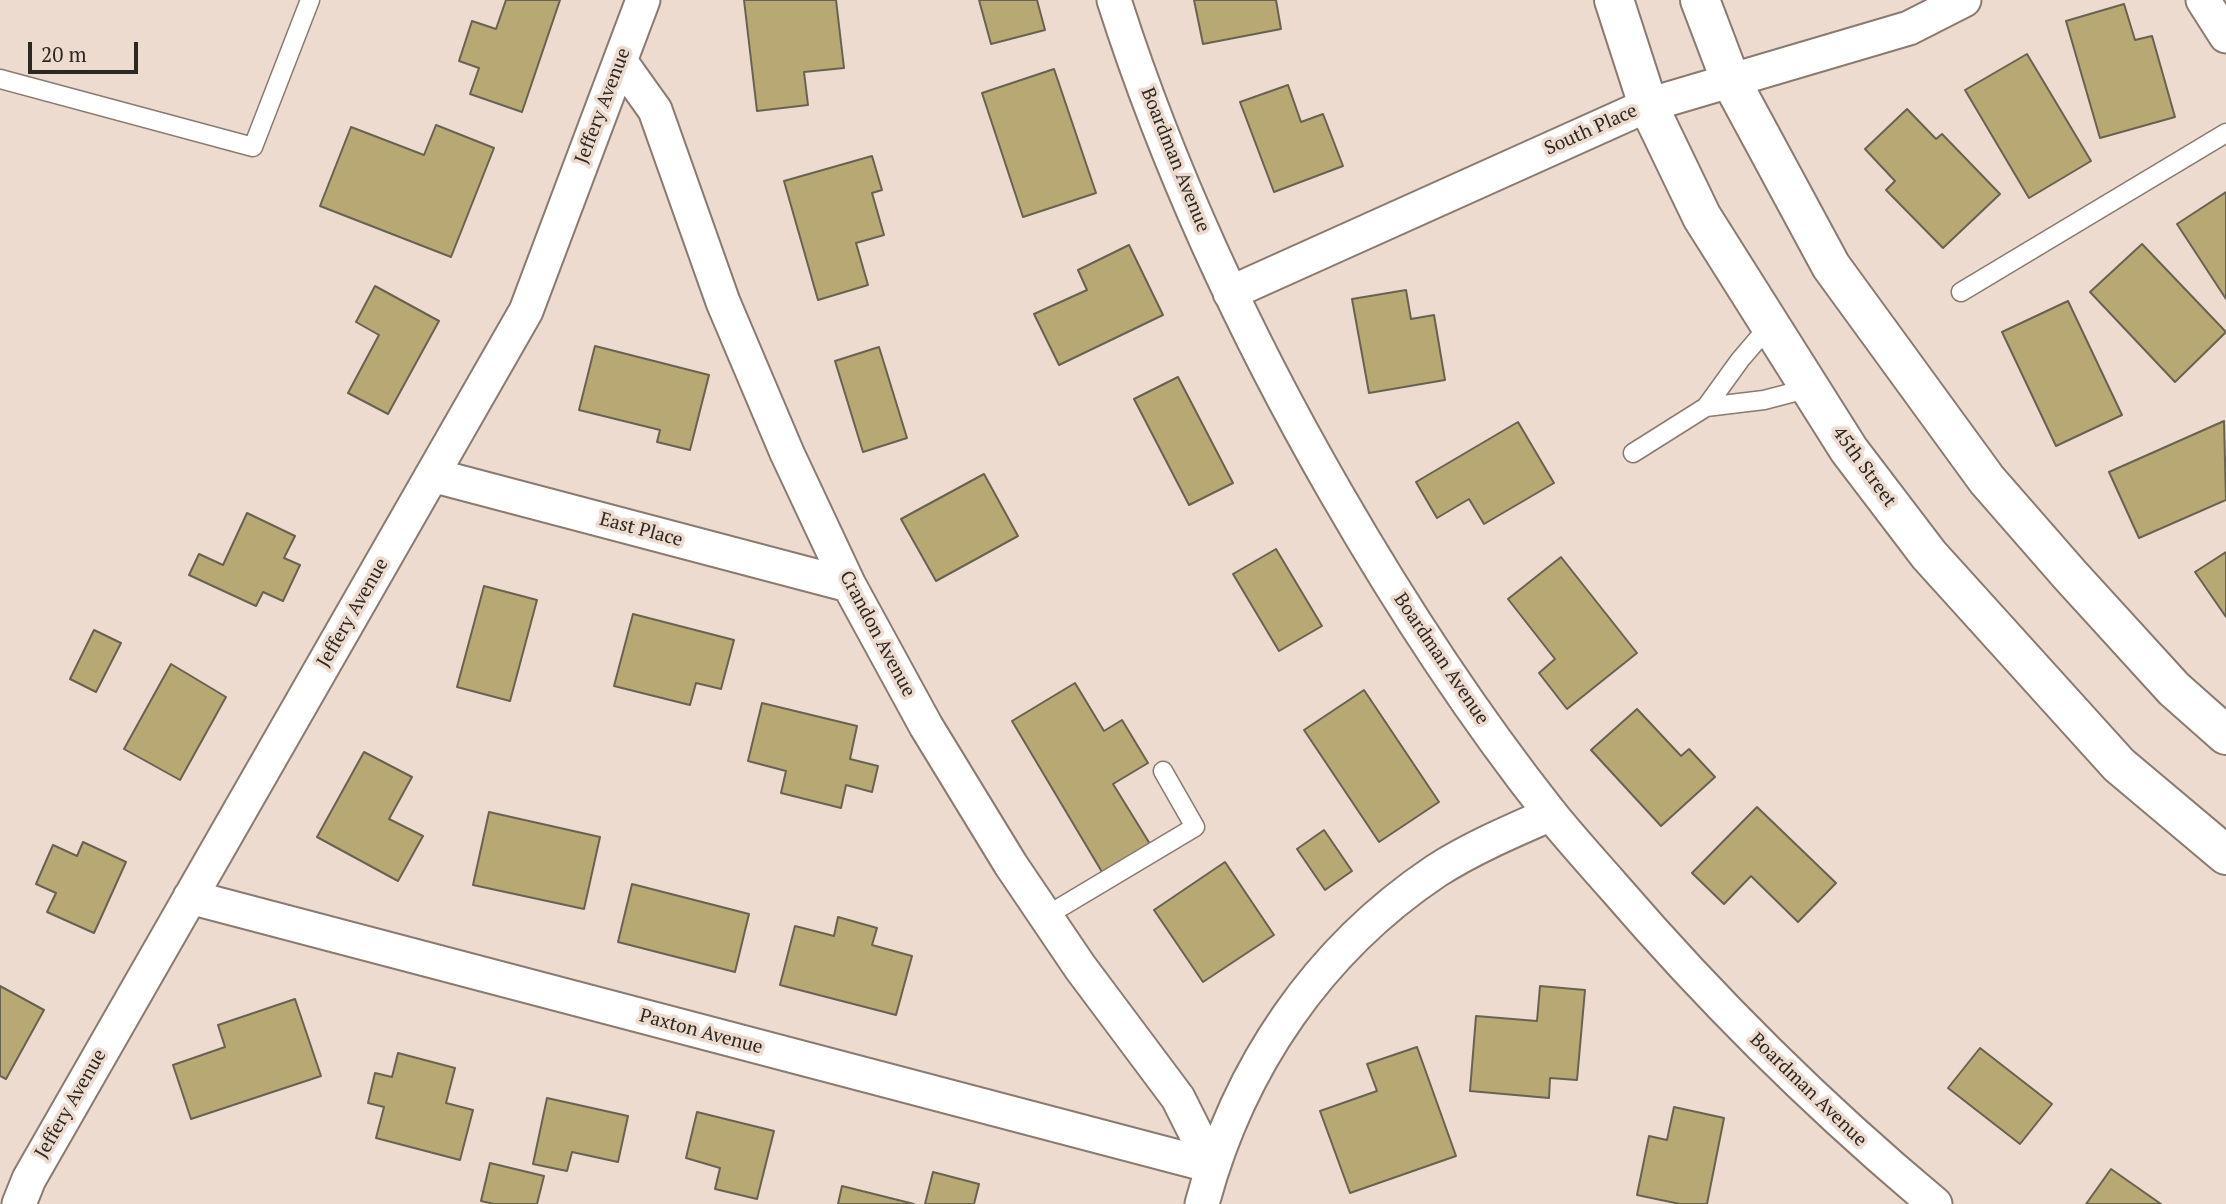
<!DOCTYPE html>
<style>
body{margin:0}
#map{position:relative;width:2226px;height:1204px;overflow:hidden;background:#ecdbce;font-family:"PT Serif",serif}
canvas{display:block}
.scale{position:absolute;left:28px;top:42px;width:110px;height:32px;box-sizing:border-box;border:4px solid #2d2722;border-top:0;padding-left:9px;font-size:21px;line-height:24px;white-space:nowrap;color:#2d2722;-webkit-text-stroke:5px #ecdbce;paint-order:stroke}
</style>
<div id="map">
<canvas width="2226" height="1204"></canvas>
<div class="scale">20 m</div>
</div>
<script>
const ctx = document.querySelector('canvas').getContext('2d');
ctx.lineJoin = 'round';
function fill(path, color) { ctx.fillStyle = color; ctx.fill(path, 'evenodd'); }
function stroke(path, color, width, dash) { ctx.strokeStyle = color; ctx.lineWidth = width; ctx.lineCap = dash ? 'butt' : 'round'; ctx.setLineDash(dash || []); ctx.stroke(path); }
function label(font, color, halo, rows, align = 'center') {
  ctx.font = font + ' "PT Serif",serif'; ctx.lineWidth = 7; ctx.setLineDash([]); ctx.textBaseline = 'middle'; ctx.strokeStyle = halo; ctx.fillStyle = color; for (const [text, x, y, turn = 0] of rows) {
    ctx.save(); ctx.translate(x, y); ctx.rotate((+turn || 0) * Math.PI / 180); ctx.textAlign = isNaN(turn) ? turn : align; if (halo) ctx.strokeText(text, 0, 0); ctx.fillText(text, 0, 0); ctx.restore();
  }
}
const building = new Path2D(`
 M 506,0 L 560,0 L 522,112 L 470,94 L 479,68 L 459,61 L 472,21 L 496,29 Z
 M 744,0 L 836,0 L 844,68 L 804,72 L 808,105 L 757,111 Z
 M 979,0 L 1037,0 L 1045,30 L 991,44 Z
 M 1194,0 L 1276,0 L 1281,29 L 1203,44 Z
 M 2124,4 L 2135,40 L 2152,36 L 2175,117 L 2100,138 L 2066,21 Z
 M 2027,54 L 2091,161 L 2029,198 L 1965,90 Z
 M 1054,69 L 1096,193 L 1023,217 L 982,93 Z
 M 1288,85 L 1301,122 L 1323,114 L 1343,166 L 1274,192 L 1240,102 Z
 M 1907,109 L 1936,139 L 1942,134 L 2000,194 L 1943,248 L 1886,190 L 1895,181 L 1865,149 Z
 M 436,125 L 494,148 L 451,257 L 320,206 L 351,127 L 424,155 Z
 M 872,156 L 882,190 L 872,193 L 884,235 L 856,243 L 868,285 L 818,300 L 784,181 Z
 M 2226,192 L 2226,299 L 2177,224 Z
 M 2142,244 L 2226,332 L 2175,382 L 2090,292 Z
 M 1129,245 L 1163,315 L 1059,365 L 1034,314 L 1087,290 L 1078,270 Z
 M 375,286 L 439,321 L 388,414 L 348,393 L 379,335 L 356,322 Z
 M 1406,290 L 1411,319 L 1434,315 L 1445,380 L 1369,393 L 1352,299 Z
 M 2068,301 L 2122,415 L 2056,446 L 2002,332 Z
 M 595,346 L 709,375 L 690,450 L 657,442 L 660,430 L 579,410 Z
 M 879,347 L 907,438 L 863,452 L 835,361 Z
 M 1178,377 L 1233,483 L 1189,505 L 1134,399 Z
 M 2224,421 L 2226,500 L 2139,538 L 2109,472 Z
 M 1518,422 L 1554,483 L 1484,524 L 1469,499 L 1437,518 L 1416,482 Z
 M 984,474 L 1018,536 L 936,581 L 901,519 Z
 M 247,513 L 295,536 L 284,558 L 300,565 L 283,601 L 263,592 L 256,606 L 189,575 L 199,554 L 223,565 Z
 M 1276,549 L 1322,626 L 1279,651 L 1233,574 Z
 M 2226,552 L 2226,617 L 2195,572 Z
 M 1561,557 L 1637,653 L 1567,709 L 1539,673 L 1555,659 L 1508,599 Z
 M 484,586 L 537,600 L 510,701 L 457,687 Z
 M 633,614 L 734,640 L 721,689 L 696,683 L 690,705 L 614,686 Z
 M 94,630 L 121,643 L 96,692 L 70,679 Z
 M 171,664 L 226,697 L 180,780 L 124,749 Z
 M 1075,683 L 1104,731 L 1122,720 L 1148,763 L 1113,784 L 1150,844 L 1102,872 L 1012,721 Z
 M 1364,690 L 1439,802 L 1379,842 L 1304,730 Z
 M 762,703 L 857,726 L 850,759 L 878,766 L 872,792 L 846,785 L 841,808 L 781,793 L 786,771 L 748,761 Z
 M 1637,709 L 1681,756 L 1689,749 L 1715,777 L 1661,826 L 1591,750 Z
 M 364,752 L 412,777 L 389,819 L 423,836 L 398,881 L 317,837 Z
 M 1757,807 L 1836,883 L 1798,922 L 1751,876 L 1724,904 L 1692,873 Z
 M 489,812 L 600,837 L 584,909 L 473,885 Z
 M 1324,830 L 1352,871 L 1325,890 L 1297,849 Z
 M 83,842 L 126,862 L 94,933 L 47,912 L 56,893 L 36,884 L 53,845 L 77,856 Z
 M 1225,862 L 1274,935 L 1203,982 L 1154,910 Z
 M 632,884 L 749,914 L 735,972 L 618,942 Z
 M 838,917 L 877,928 L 872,945 L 912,956 L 896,1015 L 780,985 L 795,926 L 834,936 Z
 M 0,986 L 44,1010 L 6,1079 L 0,1076 Z
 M 1540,986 L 1585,990 L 1577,1080 L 1550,1078 L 1549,1098 L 1470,1091 L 1476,1016 L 1537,1021 Z
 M 295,999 L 321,1076 L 191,1119 L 173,1065 L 225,1047 L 218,1025 Z
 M 1417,1047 L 1456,1156 L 1350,1193 L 1320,1111 L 1377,1091 L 1367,1064 Z
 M 1980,1048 L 2052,1104 L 2020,1144 L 1948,1088 Z
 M 398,1053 L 455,1068 L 446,1103 L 473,1110 L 460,1160 L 376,1138 L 384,1107 L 368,1103 L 375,1073 L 392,1077 Z
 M 547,1098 L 628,1116 L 618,1162 L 572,1152 L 567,1171 L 533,1164 Z
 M 1674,1107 L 1724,1118 L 1707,1204 L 1680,1204 L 1637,1195 L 1649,1136 L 1667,1140 Z
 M 697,1112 L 774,1131 L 757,1199 L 715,1189 L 720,1168 L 686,1158 Z
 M 490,1163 L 544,1176 L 537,1204 L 494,1204 L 481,1201 Z
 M 2111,1169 L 2161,1204 L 2086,1204 Z
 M 933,1172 L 979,1184 L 974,1204 L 925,1204 Z
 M 842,1186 L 914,1204 L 838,1204 Z`);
const service = new Path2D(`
 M 0,79 L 253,147 L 310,0
 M 1961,292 L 2226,133
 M 1769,326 L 1740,360 L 1706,407 L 1764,400 L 1810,388
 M 1633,453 L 1706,407
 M 1046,916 L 1195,827 L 1163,771`);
const minor = new Path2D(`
 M 1114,0 C 1169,172 1246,337 1336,493 C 1400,604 1471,713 1550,813 C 1570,838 1592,862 1613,886 C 1712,1001 1819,1107 1935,1204
 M 2203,0 L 2226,36
 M 620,61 L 655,110 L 723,302 L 787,453 L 849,585 L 926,726 L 1011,865 L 1080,967 L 1178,1098 L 1212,1166
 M 1230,293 L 1648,105 L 1909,28 L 1964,0
 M 432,475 L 849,585
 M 190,897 L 1212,1166
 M 19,1204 L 29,1179 L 526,311 L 643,0
 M 1202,1204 C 1238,1068 1318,950 1436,871 C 1472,848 1512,831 1551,814`);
const secondary = new Path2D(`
 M 1614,0 L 1648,105 L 1702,217 L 1849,450 L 1929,555 L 2119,765 L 2226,855
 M 1700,0 L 1730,79 L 1831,266 L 1987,480 L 2070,575 L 2174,689 L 2226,735`);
const streetNames = [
 ["Jeffery Avenue",603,106,-69],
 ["South Place",1591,130,-24],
 ["Boardman Avenue",1175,160,68],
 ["45th Street",1864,467,54],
 ["East Place",641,530,15],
 ["Jeffery Avenue",353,613,-60],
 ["Crandon Avenue",877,634,62],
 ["Boardman Avenue",1441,659,56],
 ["Paxton Avenue",701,1032,15],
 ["Boardman Avenue",1808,1090,44],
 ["Jeffery Avenue",71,1104,-60]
];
fill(building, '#b8a873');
stroke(building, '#686252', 2);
stroke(service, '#8a7a6f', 21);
stroke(minor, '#8a7a6f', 37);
stroke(secondary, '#8a7a6f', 42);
stroke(service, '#fff', 18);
stroke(minor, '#fff', 33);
stroke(secondary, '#fff', 38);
label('19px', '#2d2722', '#ecdbce', streetNames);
</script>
